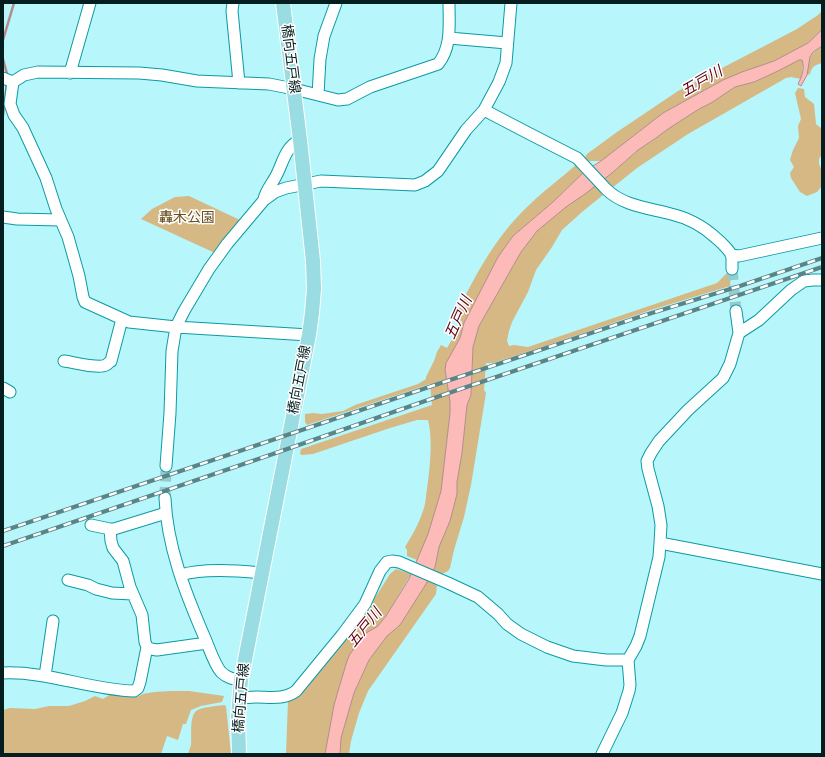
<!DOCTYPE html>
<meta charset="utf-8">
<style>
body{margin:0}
#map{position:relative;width:825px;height:757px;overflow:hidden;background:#b7f6fa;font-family:"Varela Round",sans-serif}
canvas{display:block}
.frame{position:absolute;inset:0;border:4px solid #041e1f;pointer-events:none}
</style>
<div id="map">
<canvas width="825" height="757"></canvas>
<div class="frame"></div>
</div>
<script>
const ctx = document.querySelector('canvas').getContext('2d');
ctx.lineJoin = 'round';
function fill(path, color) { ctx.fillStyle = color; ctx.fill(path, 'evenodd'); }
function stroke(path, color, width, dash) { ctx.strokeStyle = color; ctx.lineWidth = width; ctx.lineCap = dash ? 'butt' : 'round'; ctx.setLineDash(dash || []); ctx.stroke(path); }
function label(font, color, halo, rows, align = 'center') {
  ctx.font = font + ' "Varela Round","Noto Sans JP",sans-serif'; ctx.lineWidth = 3; ctx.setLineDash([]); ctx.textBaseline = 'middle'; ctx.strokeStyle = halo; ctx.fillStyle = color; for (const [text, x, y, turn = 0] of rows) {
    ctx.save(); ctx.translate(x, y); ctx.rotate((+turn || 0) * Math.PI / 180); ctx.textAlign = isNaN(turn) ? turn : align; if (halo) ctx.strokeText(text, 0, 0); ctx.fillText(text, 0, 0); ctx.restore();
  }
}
const green = new Path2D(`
 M 822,11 L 822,30 L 808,43 L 774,61 L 742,72 L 723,80 L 663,113 L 601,161 L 587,161 L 584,159 L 587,154 L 617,132 L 678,91 L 797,29 L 818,15 Z
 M 822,46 L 822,63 C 815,65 812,66 810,74 L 807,75 C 809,60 808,55 822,46 Z
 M 799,60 L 802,60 L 803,64 L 801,79 L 791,77 L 786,78 L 688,134 L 637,168 L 612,188 L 602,179 L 612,173 L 638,150 L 656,138 L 668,129 L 699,109 L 711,103 L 735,87 L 754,82 L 778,71 Z
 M 798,88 L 804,89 L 805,97 L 814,104 L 816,124 L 822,129 L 822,154 L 819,159 L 819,164 L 822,171 L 822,186 L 817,192 L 807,196 L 800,192 L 791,178 L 790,173 L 794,167 L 790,160 L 793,150 L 799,138 L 798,126 L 801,119 L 795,93 Z
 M 577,164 L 585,171 L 553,202 L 513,236 L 498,257 L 464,323 L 460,338 L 447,363 L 445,370 L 450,401 L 450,413 L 441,491 L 428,534 L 417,560 L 407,556 L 407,550 L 405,547 C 413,534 421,520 425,504 C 426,499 426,494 427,489 C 430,469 433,439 428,420 L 417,420 L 390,428 L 313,454 L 302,455 L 300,454 L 301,449 L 432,405 L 430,384 L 307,425 L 305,422 L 305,414 L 313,413 L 322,414 L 343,411 L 355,405 L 418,384 L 426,379 L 426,377 L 434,361 L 437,352 L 441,345 L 447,348 L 462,322 L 456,315 C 474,277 495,238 526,208 C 542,192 560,179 577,164 Z
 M 596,185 L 603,195 L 582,212 L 562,230 L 552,247 L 536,270 L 528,292 L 512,322 L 509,331 L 507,341 L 509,346 L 514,345 L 528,347 L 717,283 L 727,273 L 731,275 L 730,286 L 651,310 L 542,347 L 493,363 L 486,363 L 484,390 L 486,393 L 471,485 L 464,517 L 454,550 L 450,568 L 448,571 L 442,574 L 433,571 L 435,567 L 439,547 L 450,521 L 457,494 L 457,482 L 462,453 L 467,405 L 471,395 L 473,347 L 479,326 L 521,252 L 537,231 L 566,206 Z
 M 189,196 L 240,220 L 215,253 L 141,219 L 152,209 L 175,197 Z
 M 396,569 L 411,574 L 386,616 L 378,626 L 374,629 L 347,661 L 341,681 L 334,705 L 325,754 L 286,754 L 288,701 L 298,695 L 368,609 L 390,574 Z
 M 428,580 L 437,584 L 436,594 L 368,691 L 359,713 L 351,741 L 349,754 L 340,754 L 341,738 L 354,693 L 369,660 L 387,636 L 400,625 Z
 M 171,691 L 189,691 L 224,696 L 222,702 L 201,706 L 191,710 L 186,724 L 183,724 L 178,740 L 167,736 L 161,754 L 3,754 L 3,710 L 10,708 L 35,709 L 49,706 L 69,706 L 85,701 L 95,696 L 103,699 L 111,694 L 137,697 L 143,694 L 154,692 Z
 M 224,705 L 226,706 L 231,754 L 188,754 C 189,751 190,748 191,745 C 192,736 189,718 196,711 C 201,707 217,706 224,705 Z`);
const water = new Path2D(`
 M 822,30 L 822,46 L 813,52 L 810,57 L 807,75 L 801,86 L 798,84 C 802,76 805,68 802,60 L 799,60 L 778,71 L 754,82 L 735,87 L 711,103 L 699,109 L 668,129 L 656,138 L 638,150 L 612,173 L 585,194 L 566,207 L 537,231 L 521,252 L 479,326 L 473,347 L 471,395 L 467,405 L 462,453 L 457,482 L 457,494 L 450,521 L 439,547 L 435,567 L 426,584 L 400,625 L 387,636 L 369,660 L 354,693 L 341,738 L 340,754 L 325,754 L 334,705 L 341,681 L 347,661 L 350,654 L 366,633 L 378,626 L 386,616 L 409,579 L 428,534 L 441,491 L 450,413 L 450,401 L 445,370 L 446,363 L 460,338 L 464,323 L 498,257 L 513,236 L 553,202 L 585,171 L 601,161 L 663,113 L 723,80 L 742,72 L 774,61 L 808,43 Z`);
const stream = new Path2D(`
 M 3,40 L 14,3
 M 3,59 L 7,74 L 7,76
 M 3,115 L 7,83`);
const minorTunnel = new Path2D(`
 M 732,269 L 736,311
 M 165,498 L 166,466`);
const minor = new Path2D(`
 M 233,3 L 232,11 L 239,83
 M 449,38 L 507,43
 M 70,73 L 90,3
 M 3,78 L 13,82
 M 13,82 L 24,75 L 38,72 L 139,73 L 162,75 L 197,81 L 269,84 L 294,89 L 338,100 L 347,99 L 370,87 L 438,64 C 452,47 449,24 449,3
 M 13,82 L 10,104 L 14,115 L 23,128 L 46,178 L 56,209 L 68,237 L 79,276 L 83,297 L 85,302 L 129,322 L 176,327 L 309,335
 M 318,95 L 320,59 L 324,36 L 336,3
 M 484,110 L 530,134 L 577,158 L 606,189 C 623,206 649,208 671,214 C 688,218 703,226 716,238 C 721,242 730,251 732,256 C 732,260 732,265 732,269
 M 264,199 C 266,190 272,184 276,176 C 283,163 285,147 300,140
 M 3,217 L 17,219 L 60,220
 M 731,255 L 739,256 L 822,238
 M 739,333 L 759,320 L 791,290 L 804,281 L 813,280 L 822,280
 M 64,361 C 73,362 98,369 106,365 C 107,365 110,361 111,361 L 122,319
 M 3,388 L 10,392
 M 166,466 L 170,413 L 172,351 L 176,327 L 184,311 L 209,269 L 227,244 L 264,200 L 275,192 L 286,188 L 321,181 L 415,185 L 425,181 L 438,171 L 466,130 L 484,110 L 499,82 L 506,63 L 511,3
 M 165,498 C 167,546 185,592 204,636 C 209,647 214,664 221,672 C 227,678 233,679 241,680
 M 91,525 L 110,529 L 114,529 L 166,513
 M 110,529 L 111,541 L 113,548 L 123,561 L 130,587 L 142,615 L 145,642 L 147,647 L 151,649 L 157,650 L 207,643
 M 660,543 L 822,574
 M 181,575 C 204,568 238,571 262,573
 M 68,580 L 88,585 L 96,589 L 112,593 L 133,594
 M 3,673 C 48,671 90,690 134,691 L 138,688 L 140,682 L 147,647
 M 45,676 L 53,621
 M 240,698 C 245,698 250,697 256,697 C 270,697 284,700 296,691 L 342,635 L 365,604 L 380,571 L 387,562 L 392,561 L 399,562 L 448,583 L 478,597 L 498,614 L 507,624 L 521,634 L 547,647 L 573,656 L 606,660 L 628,660
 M 602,754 L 622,713 L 629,691 L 630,685 L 628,660 L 636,646 L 640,636 L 659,557 L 660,543 L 661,525 L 658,506 L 648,469 L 647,461 L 651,453 L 659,441 L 688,410 L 723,378 L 730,364 L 739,333 L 736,311`);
const major = new Path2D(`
 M 239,754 L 238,717 L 241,680 L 309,335 L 312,313 L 314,289 L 313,261 L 300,140 L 283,3`);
const rail = new Path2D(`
 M 3,531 L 429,387 L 642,316 L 740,286 L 822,258
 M 3,546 L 270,455 L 428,400 L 822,267`);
const streetNames = [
 ["橋向五戸線",290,59,83],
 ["橋向五戸線",300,380,-79],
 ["橋向五戸線",242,698,-85]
];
const parkNames = [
 ["轟木公園",187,218]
];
const waterNames = [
 ["五戸川",702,82,-30],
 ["五戸川",459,318,-66],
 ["五戸川",365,628,-51]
];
fill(green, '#d6b884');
fill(water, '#fcbbb8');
stroke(water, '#b28c8a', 1);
stroke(stream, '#b28c8a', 2.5);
stroke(minorTunnel, '#93cbce', 11, [11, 5.5]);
stroke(minor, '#0b9ba3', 13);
stroke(major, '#fff', 16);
stroke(minor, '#fff', 11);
stroke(major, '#99dce1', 14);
stroke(rail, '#5a8588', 4);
stroke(rail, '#fff', 2.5, [8]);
label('14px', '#041e1f', '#fff', streetNames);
label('14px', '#694f1d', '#fff', parkNames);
label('italic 15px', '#620212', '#fff', waterNames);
</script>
